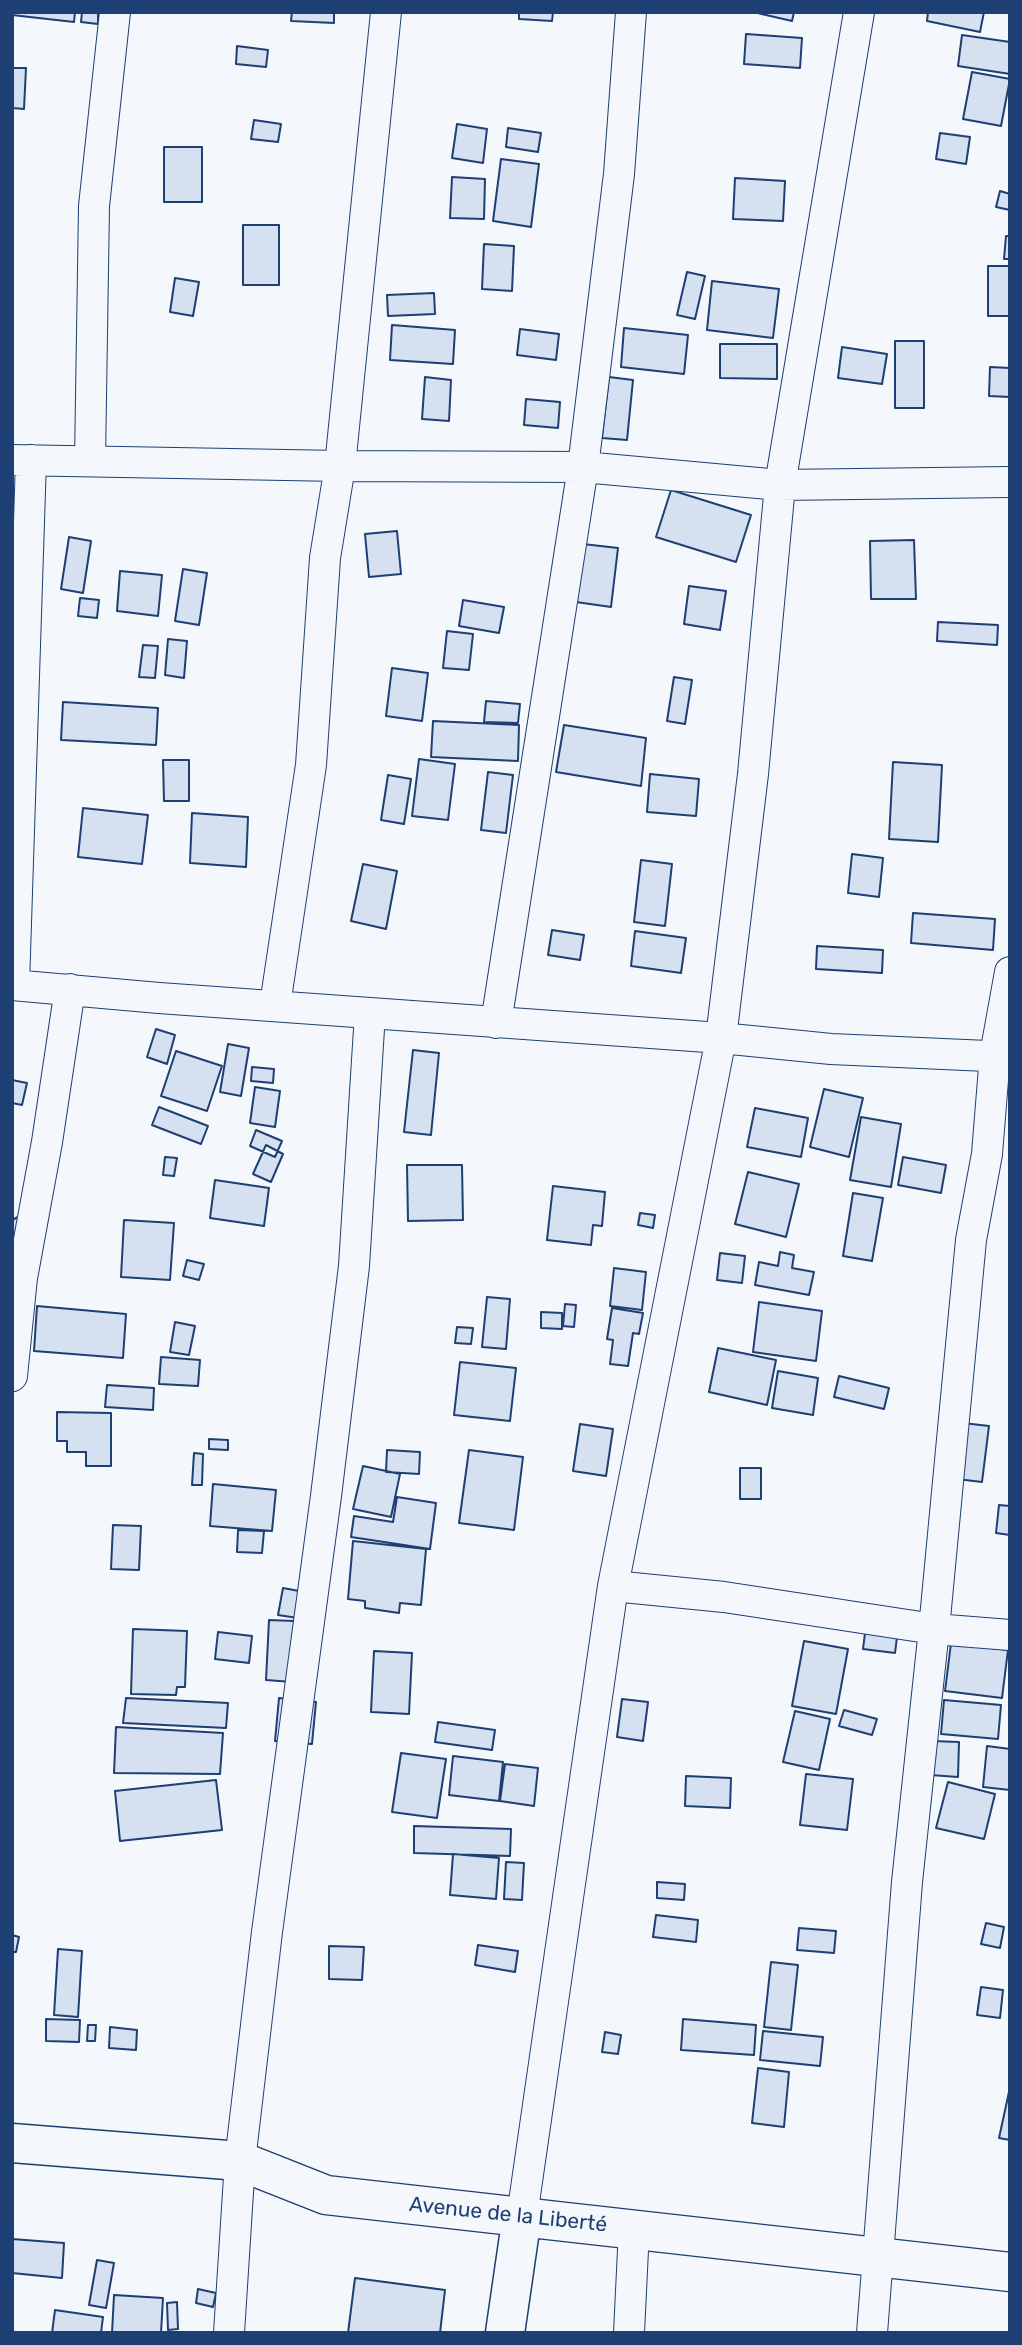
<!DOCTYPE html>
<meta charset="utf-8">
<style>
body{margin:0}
#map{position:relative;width:1022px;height:2345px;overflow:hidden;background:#f4f7fb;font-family:Rubik,sans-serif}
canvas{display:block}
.frame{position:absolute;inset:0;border:14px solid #1d3f73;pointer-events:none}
</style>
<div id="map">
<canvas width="1022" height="2345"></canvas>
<div class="frame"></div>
</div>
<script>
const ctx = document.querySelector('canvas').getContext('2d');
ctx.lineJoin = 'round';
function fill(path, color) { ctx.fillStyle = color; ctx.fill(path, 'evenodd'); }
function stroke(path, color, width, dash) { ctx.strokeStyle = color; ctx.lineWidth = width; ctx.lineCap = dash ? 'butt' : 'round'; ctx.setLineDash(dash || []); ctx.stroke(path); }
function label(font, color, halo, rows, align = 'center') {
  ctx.font = font + ' Rubik,sans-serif'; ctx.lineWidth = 5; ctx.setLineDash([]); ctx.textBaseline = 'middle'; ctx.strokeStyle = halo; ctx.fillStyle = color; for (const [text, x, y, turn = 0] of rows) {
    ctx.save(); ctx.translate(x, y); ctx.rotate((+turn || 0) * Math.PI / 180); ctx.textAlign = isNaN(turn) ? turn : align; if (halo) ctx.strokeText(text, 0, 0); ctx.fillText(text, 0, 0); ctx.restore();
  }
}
const building = new Path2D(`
 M 12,12 L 75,12 L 74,22 L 12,15 Z
 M 82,12 L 98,12 L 98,24 L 81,22 Z
 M 292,12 L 334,12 L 334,23 L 291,21 Z
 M 519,12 L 553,12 L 552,21 L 519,19 Z
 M 753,12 L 794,12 L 792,21 Z
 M 928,12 L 984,12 L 980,32 L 927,21 Z
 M 746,34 L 802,38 L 800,68 L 744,64 Z
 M 962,35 L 1010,42 L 1010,74 L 958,66 Z
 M 237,46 L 268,50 L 266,67 L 236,64 Z
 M 12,68 L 26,68 L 24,109 L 12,108 Z
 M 972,72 L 1010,79 L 1001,126 L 963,119 Z
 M 254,120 L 281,124 L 278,142 L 251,139 Z
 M 457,124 L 487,129 L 483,163 L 452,158 Z
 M 508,128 L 541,133 L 538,152 L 506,147 Z
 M 940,133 L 970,137 L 966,164 L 936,159 Z
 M 164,147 L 202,147 L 202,202 L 164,202 Z
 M 501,159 L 539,164 L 531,227 L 493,221 Z
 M 452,177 L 485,179 L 484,219 L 450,218 Z
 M 735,178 L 785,181 L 783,221 L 733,219 Z
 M 1000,191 L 1010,194 L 1010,210 L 996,207 Z
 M 243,225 L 279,225 L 279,285 L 243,285 Z
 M 1006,236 L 1010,236 L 1010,259 L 1004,259 Z
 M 484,244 L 514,246 L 512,291 L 482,289 Z
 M 988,266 L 1010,266 L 1010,316 L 988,316 Z
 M 687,272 L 705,276 L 695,319 L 677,315 Z
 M 175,278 L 199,282 L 193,316 L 170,312 Z
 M 712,281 L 779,289 L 773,338 L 707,330 Z
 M 434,293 L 435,314 L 388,316 L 387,295 Z
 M 392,325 L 455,330 L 453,364 L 390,360 Z
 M 624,328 L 688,335 L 684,374 L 621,367 Z
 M 520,329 L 559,334 L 556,360 L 517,355 Z
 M 895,341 L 924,341 L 924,408 L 895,408 Z
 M 720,344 L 777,344 L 777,379 L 720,378 Z
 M 842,347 L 887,354 L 882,384 L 838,378 Z
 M 990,367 L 1010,368 L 1010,397 L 989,396 Z
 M 425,377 L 451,380 L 449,421 L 422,419 Z
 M 609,377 L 633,380 L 627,440 L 602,438 Z
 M 526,399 L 560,402 L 558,428 L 524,425 Z
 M 671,490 L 751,515 L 736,562 L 656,537 Z
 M 397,531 L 401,574 L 369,577 L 365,534 Z
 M 69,537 L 91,541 L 83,593 L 61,589 Z
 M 914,540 L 916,599 L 871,599 L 870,541 Z
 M 583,544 L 618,548 L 611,607 L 576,602 Z
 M 183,569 L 207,573 L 199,625 L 175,621 Z
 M 120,571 L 162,575 L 158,616 L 117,611 Z
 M 689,586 L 726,591 L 720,630 L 684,624 Z
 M 80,598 L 99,600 L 97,618 L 78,616 Z
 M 463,600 L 504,607 L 499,633 L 459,626 Z
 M 938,622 L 998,625 L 997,645 L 937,641 Z
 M 447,631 L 473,634 L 469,670 L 443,668 Z
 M 168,639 L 187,641 L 184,678 L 165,675 Z
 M 143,645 L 158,646 L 155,678 L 139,677 Z
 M 392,668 L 428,673 L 422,721 L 386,716 Z
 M 674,677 L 692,680 L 685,724 L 667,721 Z
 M 486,701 L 520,704 L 518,723 L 484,722 Z
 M 63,702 L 158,708 L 156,745 L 61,740 Z
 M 433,721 L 519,725 L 518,761 L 431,757 Z
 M 564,725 L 646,738 L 641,786 L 556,772 Z
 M 419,759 L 455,764 L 448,820 L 412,816 Z
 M 163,760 L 189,760 L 189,801 L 164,801 Z
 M 893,762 L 942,765 L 938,842 L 889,839 Z
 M 488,772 L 513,775 L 506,833 L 481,830 Z
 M 650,774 L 699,779 L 696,816 L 647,812 Z
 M 388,775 L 411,779 L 404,824 L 381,820 Z
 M 83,808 L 148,815 L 142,864 L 78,857 Z
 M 192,813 L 248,817 L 246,867 L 190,863 Z
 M 852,854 L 883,858 L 879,897 L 848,893 Z
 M 641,860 L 672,864 L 665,926 L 634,922 Z
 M 363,864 L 397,871 L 386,929 L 351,921 Z
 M 913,913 L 995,919 L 993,950 L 911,943 Z
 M 552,930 L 584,935 L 580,960 L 548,955 Z
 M 635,931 L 686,938 L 681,973 L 631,966 Z
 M 817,946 L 883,950 L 882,973 L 816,969 Z
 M 156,1029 L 175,1035 L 167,1064 L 147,1057 Z
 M 228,1044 L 249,1048 L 241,1096 L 220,1092 Z
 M 413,1050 L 439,1053 L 431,1135 L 404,1132 Z
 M 176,1051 L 222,1066 L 207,1111 L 161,1096 Z
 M 252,1067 L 274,1069 L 273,1083 L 251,1081 Z
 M 12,1080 L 27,1083 L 22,1105 L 12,1103 Z
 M 255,1087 L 280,1091 L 275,1127 L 250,1123 Z
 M 824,1089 L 863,1098 L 849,1157 L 810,1147 Z
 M 159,1107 L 208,1126 L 201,1144 L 152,1125 Z
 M 755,1108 L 808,1118 L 801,1157 L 747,1147 Z
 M 861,1117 L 901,1124 L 891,1187 L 850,1180 Z
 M 256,1130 L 282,1141 L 275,1157 L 250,1146 Z
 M 266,1145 L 283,1154 L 271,1182 L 253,1174 Z
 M 165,1157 L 177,1158 L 174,1176 L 163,1175 Z
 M 903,1157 L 946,1165 L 941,1193 L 898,1185 Z
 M 407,1165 L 462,1165 L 463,1220 L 408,1221 Z
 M 748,1172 L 799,1184 L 786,1237 L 735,1224 Z
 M 215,1180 L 269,1188 L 264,1226 L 210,1218 Z
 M 553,1186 L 605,1192 L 602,1226 L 593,1225 L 591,1245 L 547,1240 Z
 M 853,1193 L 883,1198 L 872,1261 L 843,1256 Z
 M 640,1213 L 655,1215 L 653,1228 L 638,1225 Z
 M 18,1217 L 33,1244 L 12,1256 L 12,1220 Z
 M 124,1220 L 174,1223 L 170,1280 L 121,1277 Z
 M 780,1252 L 794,1255 L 792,1268 L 814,1272 L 809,1295 L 755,1285 L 759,1262 L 778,1266 Z
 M 720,1253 L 745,1256 L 742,1283 L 717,1280 Z
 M 187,1260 L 204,1264 L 199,1280 L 183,1276 Z
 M 614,1268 L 646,1272 L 642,1310 L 610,1306 Z
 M 487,1297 L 510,1299 L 506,1349 L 482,1347 Z
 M 759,1302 L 822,1311 L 816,1361 L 753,1352 Z
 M 565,1304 L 576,1305 L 574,1327 L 563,1326 Z
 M 37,1306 L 126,1314 L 123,1358 L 34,1351 Z
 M 612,1308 L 643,1313 L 639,1334 L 633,1333 L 628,1366 L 610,1364 L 613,1340 L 607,1339 Z
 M 541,1312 L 562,1313 L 562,1329 L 541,1328 Z
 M 175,1322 L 195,1326 L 189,1355 L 170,1352 Z
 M 457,1327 L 473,1328 L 471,1344 L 455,1343 Z
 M 718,1348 L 776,1360 L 767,1405 L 709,1392 Z
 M 161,1357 L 200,1360 L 198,1386 L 159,1384 Z
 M 460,1362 L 516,1368 L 510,1421 L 454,1415 Z
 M 778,1371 L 818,1378 L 813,1415 L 772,1408 Z
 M 839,1376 L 889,1388 L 884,1409 L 834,1397 Z
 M 107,1385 L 154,1388 L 153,1410 L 105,1407 Z
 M 57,1412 L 111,1413 L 111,1466 L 86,1466 L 86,1452 L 67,1452 L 67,1441 L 57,1441 Z
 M 963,1423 L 989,1426 L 982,1482 L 957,1479 Z
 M 580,1424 L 613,1429 L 606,1476 L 573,1471 Z
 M 209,1439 L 228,1440 L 228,1450 L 209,1449 Z
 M 387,1450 L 420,1452 L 419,1474 L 386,1472 Z
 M 469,1450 L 523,1457 L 514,1530 L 459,1523 Z
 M 194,1453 L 203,1454 L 202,1485 L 192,1485 Z
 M 363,1466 L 400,1474 L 391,1517 L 353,1509 Z
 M 740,1468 L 761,1468 L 761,1499 L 740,1499 Z
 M 213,1484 L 276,1490 L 272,1531 L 210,1526 Z
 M 397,1497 L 436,1503 L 430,1549 L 351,1537 L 354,1516 L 393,1522 Z
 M 999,1505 L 1010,1506 L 1010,1535 L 996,1533 Z
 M 113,1525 L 141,1526 L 139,1570 L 111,1569 Z
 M 238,1530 L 264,1531 L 262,1553 L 237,1552 Z
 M 353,1541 L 426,1549 L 421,1605 L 400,1603 L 399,1613 L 365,1608 L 365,1601 L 348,1599 Z
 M 283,1588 L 315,1594 L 311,1620 L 278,1615 Z
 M 269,1620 L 295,1621 L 292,1682 L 266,1680 Z
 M 866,1625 L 898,1629 L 895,1653 L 863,1649 Z
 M 133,1629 L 187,1631 L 185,1687 L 177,1687 L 176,1695 L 131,1694 Z
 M 218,1632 L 252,1636 L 249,1663 L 215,1659 Z
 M 804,1641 L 848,1649 L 836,1714 L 792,1706 Z
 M 951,1643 L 1008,1650 L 1002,1698 L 945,1691 Z
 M 374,1651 L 412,1653 L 409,1714 L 371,1712 Z
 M 126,1698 L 228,1703 L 226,1728 L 123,1723 Z
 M 279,1698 L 316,1702 L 312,1744 L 275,1741 Z
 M 622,1699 L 648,1702 L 643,1741 L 617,1737 Z
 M 944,1700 L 1001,1705 L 998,1739 L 941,1734 Z
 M 844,1710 L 877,1719 L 872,1735 L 839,1726 Z
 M 795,1711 L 830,1719 L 819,1770 L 783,1762 Z
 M 438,1722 L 495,1730 L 492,1750 L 435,1742 Z
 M 116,1727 L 223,1733 L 220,1774 L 114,1773 Z
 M 932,1741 L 959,1742 L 958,1777 L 930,1775 Z
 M 987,1746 L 1010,1749 L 1010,1790 L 983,1787 Z
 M 401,1753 L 446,1759 L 437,1818 L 392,1812 Z
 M 453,1756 L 503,1762 L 499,1801 L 449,1795 Z
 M 505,1764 L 538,1768 L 534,1806 L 500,1801 Z
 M 806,1774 L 853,1779 L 847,1830 L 800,1825 Z
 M 686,1776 L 731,1778 L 730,1808 L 685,1806 Z
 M 216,1780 L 222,1830 L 120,1841 L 115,1791 Z
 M 948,1782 L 995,1794 L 984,1839 L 936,1828 Z
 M 414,1826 L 511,1829 L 510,1856 L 414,1853 Z
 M 453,1854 L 499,1858 L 496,1899 L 450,1895 Z
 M 506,1862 L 524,1863 L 522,1900 L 504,1899 Z
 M 657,1882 L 685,1884 L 684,1900 L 657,1898 Z
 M 656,1915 L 698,1920 L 696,1942 L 653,1937 Z
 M 986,1923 L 1004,1927 L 1000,1948 L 981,1944 Z
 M 799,1928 L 836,1931 L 834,1953 L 797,1950 Z
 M 12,1935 L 19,1937 L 16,1952 L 12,1952 Z
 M 478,1945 L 518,1951 L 515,1972 L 475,1965 Z
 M 329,1946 L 364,1947 L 362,1980 L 329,1979 Z
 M 58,1949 L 82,1951 L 78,2017 L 54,2015 Z
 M 771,1962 L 798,1965 L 791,2030 L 764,2027 Z
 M 981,1987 L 1003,1990 L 1000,2018 L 977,2015 Z
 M 46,2019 L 80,2020 L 79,2042 L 46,2041 Z
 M 683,2019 L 756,2025 L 754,2055 L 681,2050 Z
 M 88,2025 L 96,2025 L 95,2041 L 87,2041 Z
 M 110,2027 L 137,2030 L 136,2050 L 109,2048 Z
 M 763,2031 L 823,2037 L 820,2066 L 760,2060 Z
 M 605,2032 L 621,2035 L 618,2054 L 602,2052 Z
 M 758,2068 L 789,2072 L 784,2127 L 752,2123 Z
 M 1009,2092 L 1010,2092 L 1010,2140 L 999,2138 Z
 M 12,2239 L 64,2243 L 62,2278 L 12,2273 Z
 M 97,2260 L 114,2263 L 106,2308 L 89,2305 Z
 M 355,2278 L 445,2290 L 440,2333 L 348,2333 Z
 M 198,2289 L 216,2293 L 213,2307 L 196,2303 Z
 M 114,2295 L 163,2298 L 161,2333 L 112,2333 Z
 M 177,2302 L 178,2329 L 168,2330 L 167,2303 Z
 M 55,2310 L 103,2317 L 101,2333 L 52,2333 Z`);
const minor = new Path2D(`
 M 12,460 L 340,466 L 583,467 L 780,485 L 1010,482
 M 90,461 L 94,206 L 115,12
 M 12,985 L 159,998 L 721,1038 L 831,1049 L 1010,1057
 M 14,985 L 31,460
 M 275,1005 L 311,765 L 325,558 L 340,466 L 386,12
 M 496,1023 L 583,467 L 619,174 L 631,12
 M 12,1376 L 22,1278 L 47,1142 L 70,989
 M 613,1586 L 724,1597 L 934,1629 L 1010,1635
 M 522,2216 L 613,1586 L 721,1038 L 753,774 L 780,485 L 859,12
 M 229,2333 L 240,2161 L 267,1932 L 326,1496 L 354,1266 L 370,1013
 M 629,2333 L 634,2229
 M 872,2333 L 907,1882 L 934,1629 L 971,1240 L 987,1154 L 995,1055 L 1010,972`);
const tertiary = new Path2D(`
 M 12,2143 L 240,2161 L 326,2195 L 1010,2272
 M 505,2333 L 522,2216`);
const streetNames = [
 ["Avenue de la Liberté",508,2215,6]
];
fill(building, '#d5e0f0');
stroke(building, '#1d3f73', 2);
stroke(minor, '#1d3f73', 32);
stroke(tertiary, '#1d3f73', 41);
stroke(minor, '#f4f7fb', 30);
stroke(tertiary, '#f4f7fb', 38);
label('21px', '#1d3f73', '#f4f7fb', streetNames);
</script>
